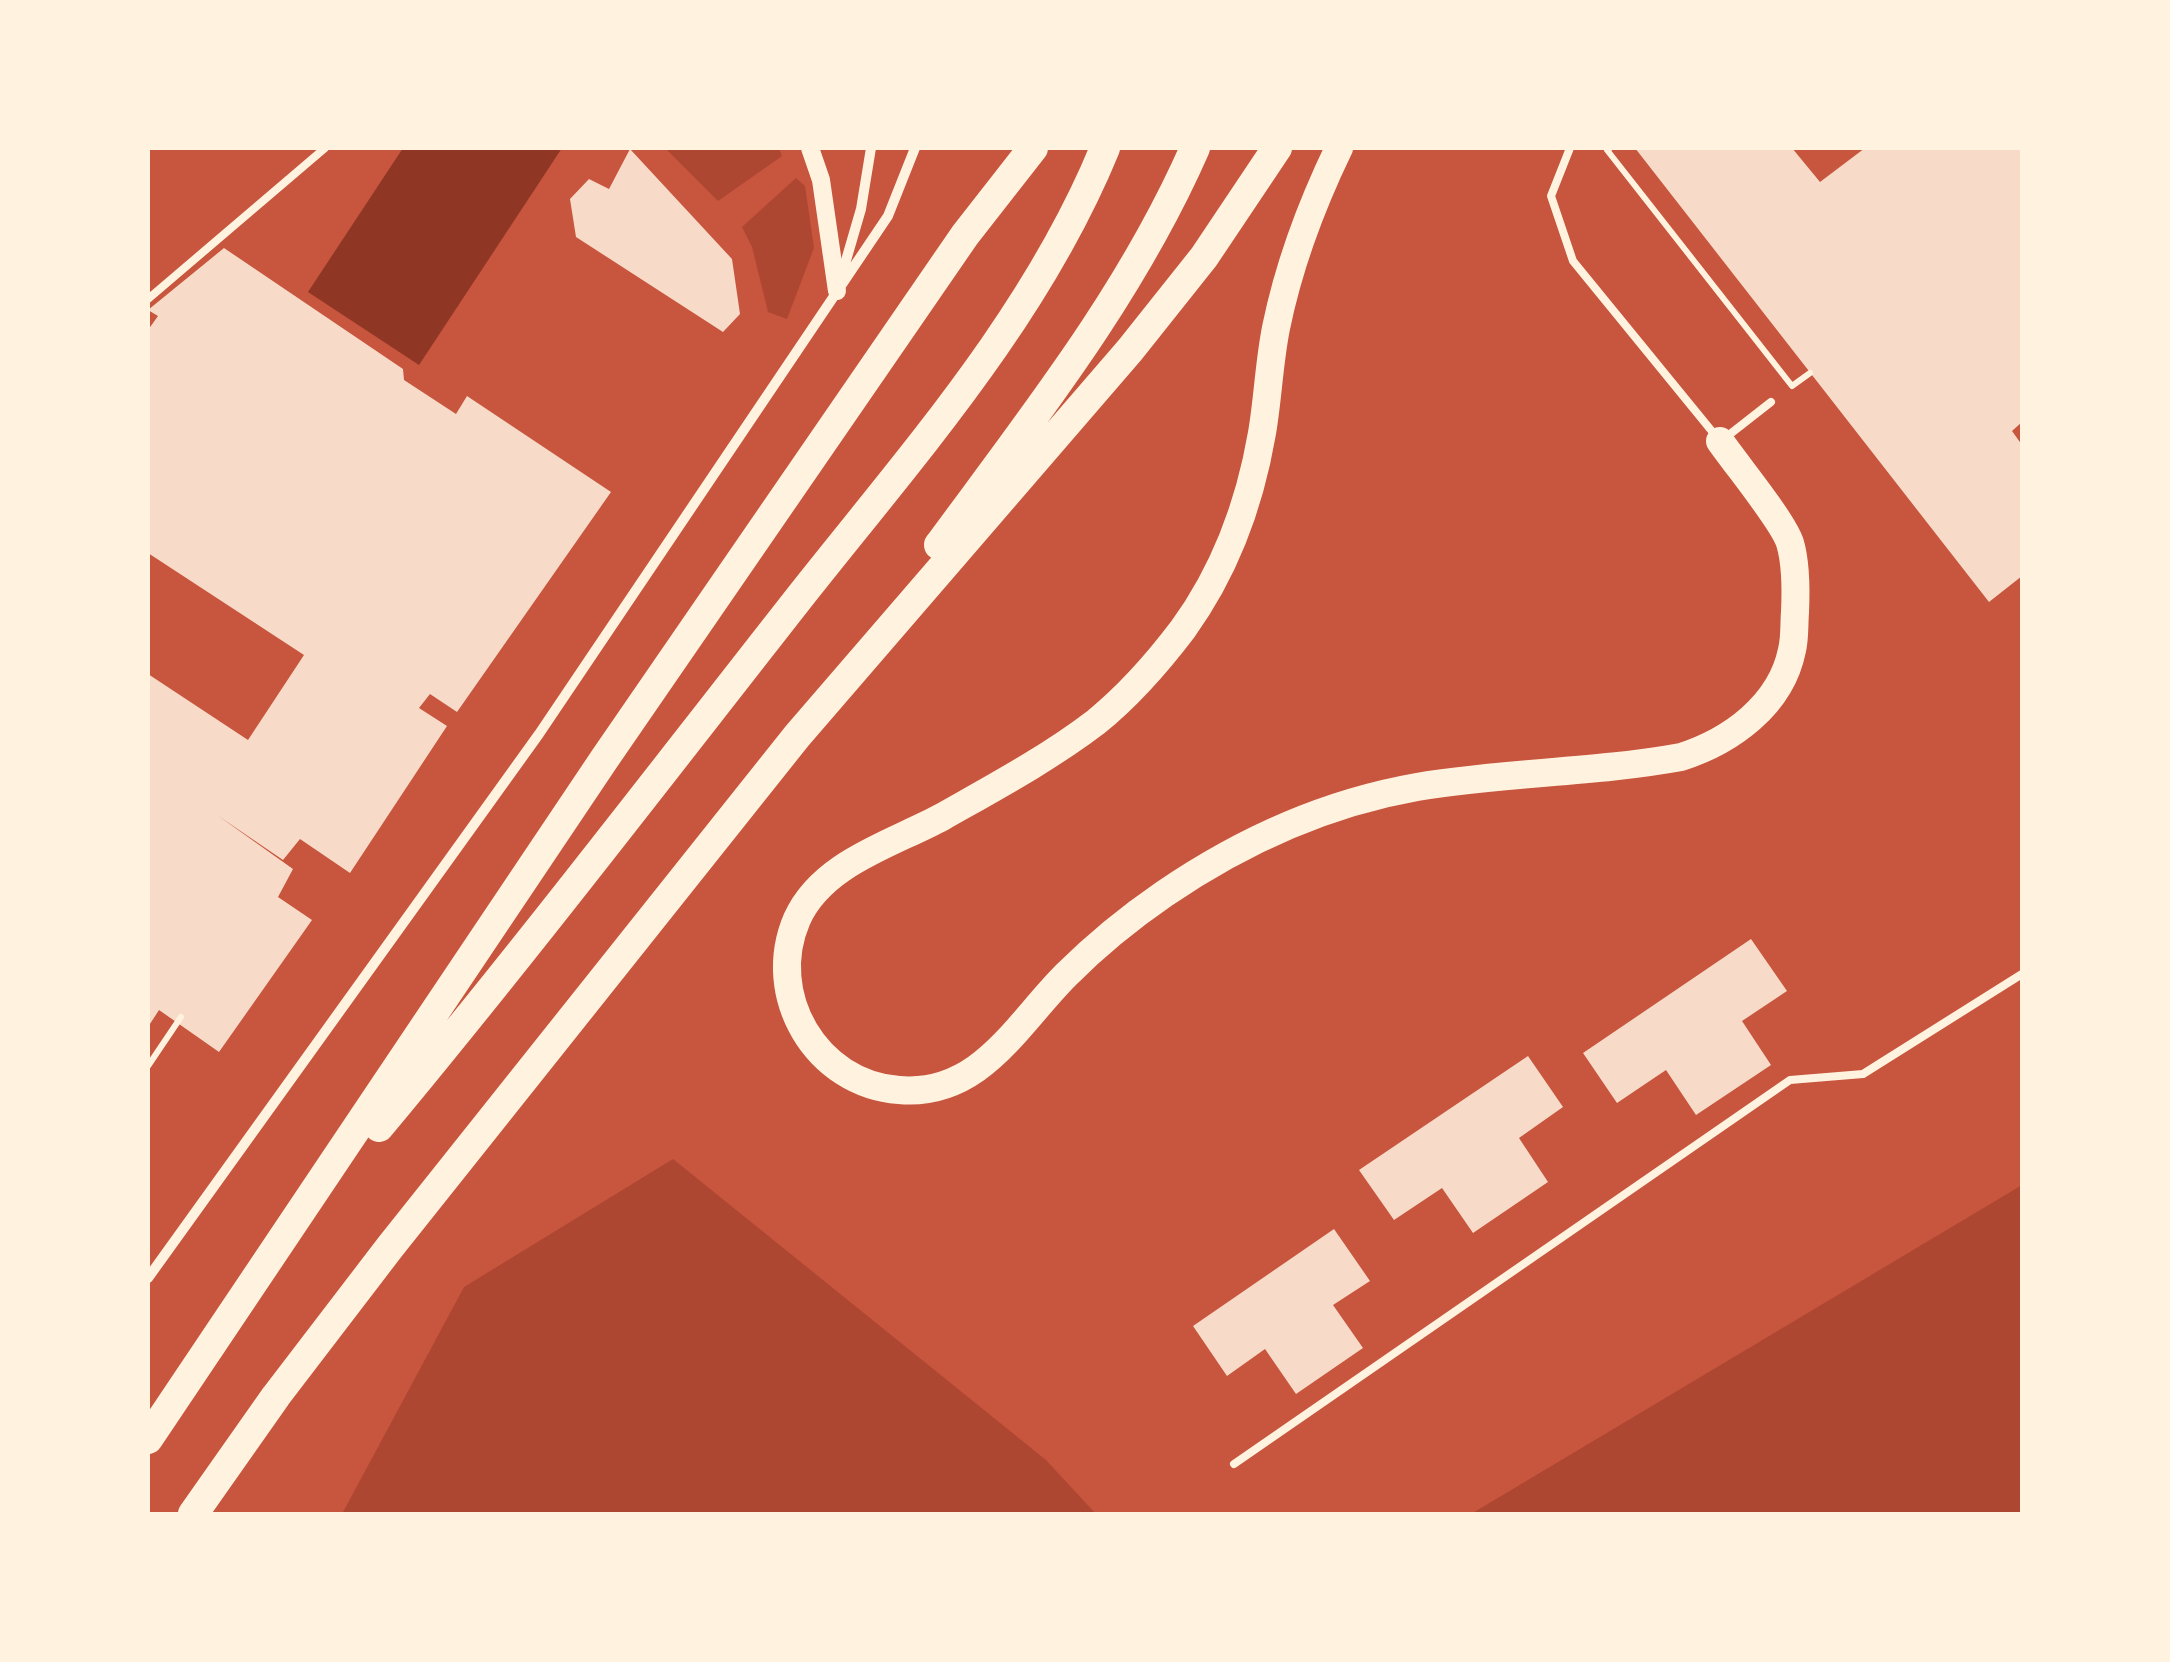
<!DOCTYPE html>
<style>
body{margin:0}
#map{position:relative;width:2170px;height:1662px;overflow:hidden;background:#c8553d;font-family:Arial,sans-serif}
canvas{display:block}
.frame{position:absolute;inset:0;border:150px solid #fff3e0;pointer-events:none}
</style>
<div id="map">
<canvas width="2170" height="1662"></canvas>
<div class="frame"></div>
</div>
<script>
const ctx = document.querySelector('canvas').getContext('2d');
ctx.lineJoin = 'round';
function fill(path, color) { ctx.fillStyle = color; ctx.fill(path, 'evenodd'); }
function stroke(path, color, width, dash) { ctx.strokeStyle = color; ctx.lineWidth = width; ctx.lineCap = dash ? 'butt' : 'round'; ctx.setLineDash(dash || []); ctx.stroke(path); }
const green = new Path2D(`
 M 665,148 L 779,148 L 782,156 L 718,201 Z
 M 796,178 L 805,186 L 814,248 L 787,319 L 768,312 L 752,247 L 742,227 Z
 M 673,1159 L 1046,1460 L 1096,1514 L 342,1514 L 464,1287 Z
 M 2022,1185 L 2022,1514 L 1471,1514 Z`);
const water = new Path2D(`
 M 403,148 L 562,148 L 419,365 L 308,292 Z`);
const building = new Path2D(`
 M 1635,148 L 1792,148 L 1820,182 L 1865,148 L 2022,148 L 2022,422 L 2012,431 L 2022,445 L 2022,576 L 1989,602 Z
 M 630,149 L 732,259 L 740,314 L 723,332 L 576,237 L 570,199 L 589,179 L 609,189 Z
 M 224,248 L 403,369 L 404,380 L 456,414 L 467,396 L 611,492 L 457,712 L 430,694 L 419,708 L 447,726 L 350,873 L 300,839 L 283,860 L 217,815 L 293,869 L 278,897 L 312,920 L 219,1052 L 159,1010 L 148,1027 L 148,674 L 248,740 L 304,655 L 148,553 L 148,330 L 158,316 L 148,310 Z
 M 1751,939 L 1787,991 L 1742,1021 L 1771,1065 L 1696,1115 L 1666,1070 L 1617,1103 L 1583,1053 Z
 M 1528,1056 L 1563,1107 L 1519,1138 L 1548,1182 L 1473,1233 L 1442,1188 L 1394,1220 L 1359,1170 Z
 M 1334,1229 L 1370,1281 L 1333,1305 L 1363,1348 L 1296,1394 L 1265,1349 L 1227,1376 L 1193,1326 Z`);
const path = new Path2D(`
 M 1610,148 L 1607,150 L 1792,386 L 1810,373
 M 148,1066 L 181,1017`);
const service = new Path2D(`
 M 1570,148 L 1551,196 L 1573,261 L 1715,435
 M 148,299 L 325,148
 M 1725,438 L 1771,402
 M 1234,1464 L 1790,1080 L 1863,1074 L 2022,974`);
const minor = new Path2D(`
 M 840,281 L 861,209 L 871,148
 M 148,1278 L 539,734 L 888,216 L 915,148`);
const tertiary = new Path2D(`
 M 810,148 L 821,180 L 837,291`);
const trunk = new Path2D(`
 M 1339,148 C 1311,206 1289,264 1276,328 C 1269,363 1268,398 1262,433 C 1250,503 1225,571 1183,629 C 1158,662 1128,696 1096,722 C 1049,758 993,788 942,817 C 892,844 822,863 797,919 C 764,995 816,1084 899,1090 C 980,1097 1016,1025 1066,975 C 1096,945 1129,918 1164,894 C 1240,842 1326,803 1417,787 C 1504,772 1594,773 1681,757 C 1731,741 1781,705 1792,650 C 1795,638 1794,624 1795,612 C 1796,590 1796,563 1790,543 C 1783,521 1735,463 1720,441`);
const motorway = new Path2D(`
 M 939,545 C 1033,417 1131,294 1195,148
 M 379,1127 C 523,954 660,775 799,598 C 911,456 1036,317 1105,148
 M 148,1439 L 605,758 L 965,235 L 1033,148
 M 193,1514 L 276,1396 L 390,1247 L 797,736 L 1130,350 L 1204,257 L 1277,148`);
fill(green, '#ae4732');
fill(water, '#8f3625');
fill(building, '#f7dbc8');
stroke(path, '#fff3e0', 6);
stroke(service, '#fff3e0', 8);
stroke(minor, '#fff3e0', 10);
stroke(tertiary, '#fff3e0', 18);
stroke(trunk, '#fff3e0', 28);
stroke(motorway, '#fff3e0', 30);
</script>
